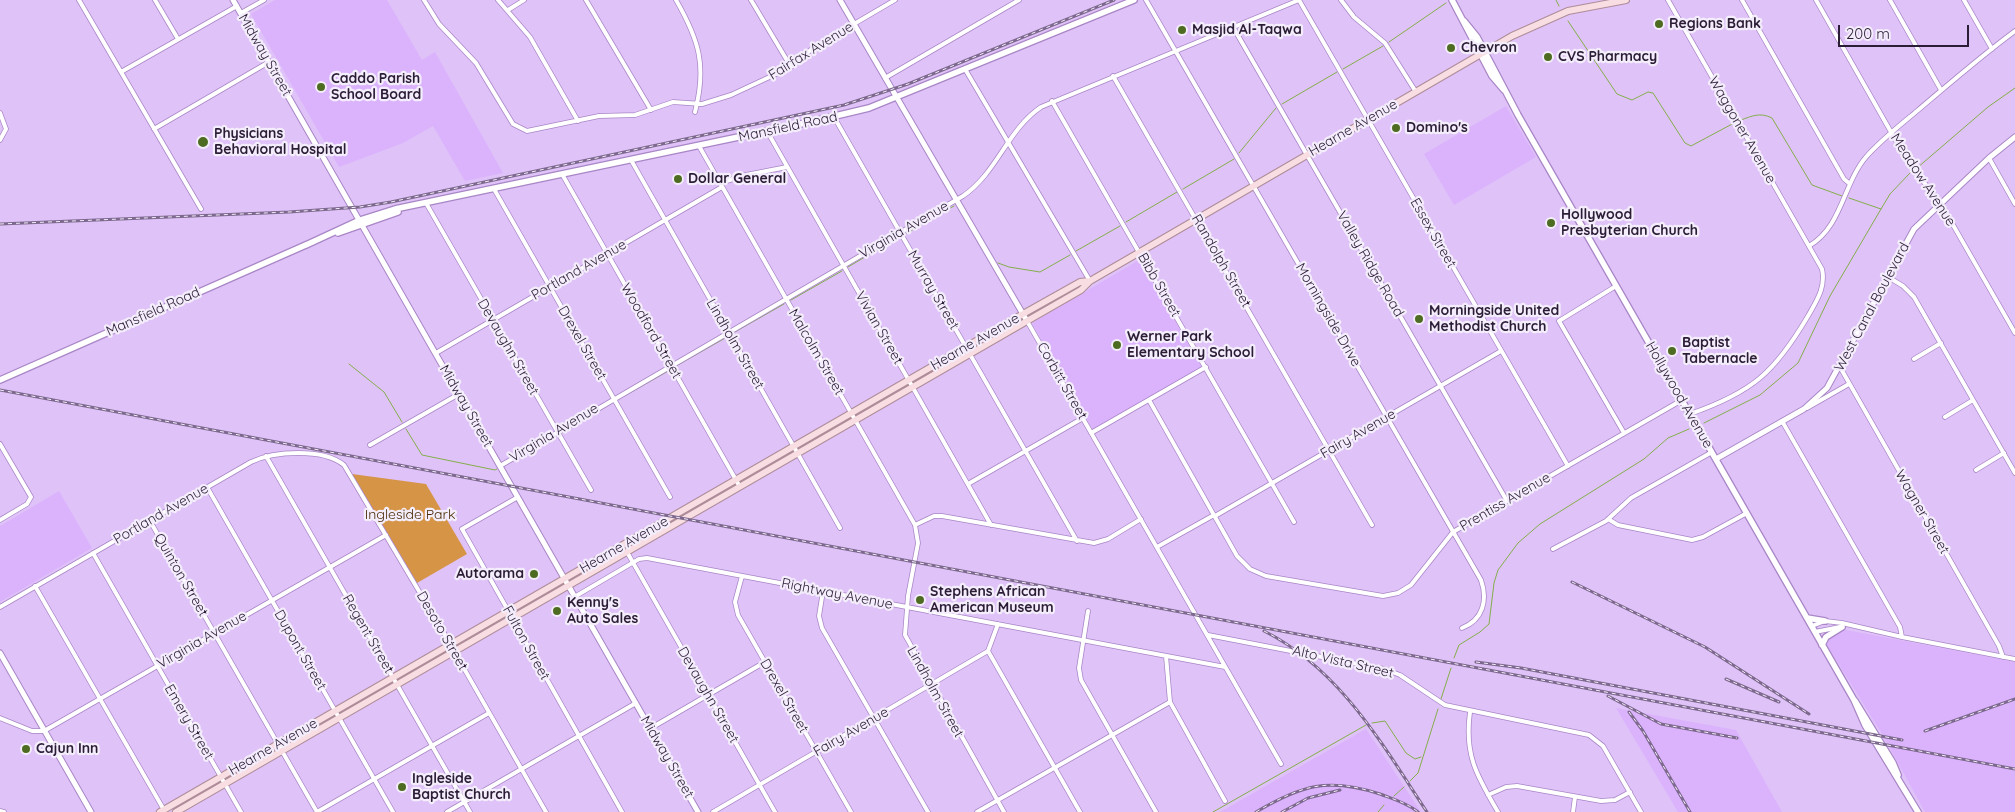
<!DOCTYPE html>
<style>
body{margin:0}
#map{position:relative;width:2015px;height:812px;overflow:hidden;background:#dfc2f8;font-family:Quicksand,sans-serif}
canvas{display:block}
.scale{position:absolute;left:1838px;top:25px;width:131px;height:22px;box-sizing:border-box;border:2px solid #2b1d36;border-top:0;padding-left:6px;font-size:15px;line-height:18px;white-space:nowrap;color:#2b1d36;-webkit-text-stroke:4px #f4edfb;paint-order:stroke}
</style>
<div id="map">
<canvas width="2015" height="812"></canvas>
<div class="scale">200 m</div>
</div>
<script>
const ctx = document.querySelector('canvas').getContext('2d');
ctx.lineJoin = 'round';
function fill(path, color) { ctx.fillStyle = color; ctx.fill(path, 'evenodd'); }
function stroke(path, color, width, dash) { ctx.strokeStyle = color; ctx.lineWidth = width; ctx.lineCap = dash ? 'butt' : 'round'; ctx.setLineDash(dash || []); ctx.stroke(path); }
function label(font, color, halo, rows, align = 'center') {
  ctx.font = font + ' Quicksand,sans-serif'; ctx.lineWidth = 4.5; ctx.setLineDash([]); ctx.textBaseline = 'middle'; ctx.strokeStyle = halo; ctx.fillStyle = color; for (const [text, x, y, turn = 0] of rows) {
    ctx.save(); ctx.translate(x, y); ctx.rotate((+turn || 0) * Math.PI / 180); ctx.textAlign = isNaN(turn) ? turn : align; if (halo) ctx.strokeText(text, 0, 0); ctx.fillText(text, 0, 0); ctx.restore();
  }
}
const built = new Path2D(`
 M 275,0 L 387,0 L 422,60 L 435,52 L 503,173 L 465,181 L 433,126 L 403,143 L 339,167 L 251,14 Z
 M 1506,106 L 1536,157 L 1454,205 L 1424,154 Z
 M 1139,260 L 1202,367 L 1093,430 L 1032,323 Z
 M 59,491 L 92,548 L 0,602 L 0,526 Z
 M 1841,629 L 2015,662 L 2015,812 L 1925,812 L 1882,734 L 1825,642 L 1828,637 Z
 M 1616,708 L 1736,730 L 1782,812 L 1678,812 Z
 M 1366,729 L 1421,812 L 1220,812 Z`);
const green = new Path2D(`
 M 352,474 L 426,484 L 467,554 L 417,583 Z`);
const stream = new Path2D(`
 M 1556,0 L 1559,6
 M 1568,21 L 1617,94 L 1632,100 L 1648,92 L 1653,93 L 1685,143 L 1691,146 L 1734,123
 M 1389,42 L 1446,3
 M 1343,69 L 1383,46
 M 1282,104 L 1337,72
 M 1741,120 C 1752,116 1760,112 1772,118 L 1812,185 L 1842,196
 M 1239,153 L 1276,108
 M 1917,168 L 1988,107 L 2015,88
 M 1183,189 L 1234,159
 M 1849,198 L 1881,209
 M 1126,222 L 1177,192
 M 905,234 L 954,206
 M 1076,251 L 1120,226
 M 998,263 L 1009,267 L 1040,272 L 1070,255
 M 848,267 L 899,237
 M 791,300 L 842,271
 M 733,333 L 784,304
 M 349,364 L 384,392 L 402,422
 M 676,366 L 727,337
 M 619,399 L 670,370
 M 1704,423 L 1760,395 L 1798,363 L 1830,296 L 1881,209 L 1890,194 L 1910,173
 M 406,429 L 422,455 L 495,470 L 497,469
 M 562,433 L 612,403
 M 504,466 L 555,436
 M 1454,658 L 1459,645 L 1480,632 L 1489,624 L 1494,583 L 1498,570 L 1518,543 L 1540,524 L 1644,459 L 1668,438 L 1689,429
 M 1441,699 L 1451,668
 M 1372,723 L 1385,721 L 1406,753 L 1415,759 L 1421,757
 M 1410,781 L 1418,773 L 1438,709
 M 1394,796 L 1404,787
 M 1213,812 L 1366,725
 M 1378,812 L 1384,805`);
const minor = new Path2D(`
 M 79,0 L 201,209
 M 155,0 L 178,39
 M 424,0 L 439,24 L 476,63 L 513,124 L 527,131 L 599,116 L 635,115 L 673,102 L 702,104 L 731,95 L 791,67 L 813,48 L 895,0
 M 498,0 L 530,37 L 578,121
 M 586,0 L 651,110
 M 676,0 C 699,40 707,66 695,112
 M 751,0 L 791,67
 M 1146,0 L 1481,580 C 1488,600 1483,620 1462,628
 M 1299,0 L 1568,466
 M 1341,0 L 1354,17 L 1385,43 L 1416,92
 M 1668,0 L 1822,269 C 1826,287 1817,300 1808,316 C 1775,372 1753,392 1690,414
 M 1742,0 L 1844,179 L 1850,184
 M 1816,0 L 1908,162 L 1941,204 L 2015,333
 M 1890,0 L 1941,90
 M 1964,0 L 1992,49
 M 508,10 L 524,0
 M 241,13 L 264,0
 M 1233,27 L 1507,501
 M 965,69 L 1090,281
 M 121,72 L 237,6
 M 1113,76 L 1372,525
 M 885,78 L 1019,0
 M 1052,101 L 1294,522
 M 0,113 L 6,129 L 0,140
 M 834,117 L 1077,541
 M 154,129 L 269,62
 M 767,131 L 991,525
 M 699,146 L 915,525 L 918,543 L 908,596 L 905,635 L 1004,812
 M 1989,158 L 2015,204
 M 631,160 L 840,528
 M 562,174 L 740,487
 M 720,183 L 746,175 L 787,167
 M 494,189 L 670,497
 M 426,203 L 591,490
 M 1809,246 C 1842,227 1843,184 1866,157 C 1881,140 1899,126 1917,111 C 1949,84 1981,56 2015,31
 M 1888,277 L 1903,286 L 1914,297 L 2015,473
 M 1616,286 L 1559,321 L 1624,433
 M 1027,321 L 1281,764
 M 436,353 L 722,187
 M 1914,359 L 1941,343
 M 1840,367 L 1999,646 L 2003,657
 M 1149,400 L 1237,556 L 1250,569 L 1266,576 L 1383,596 L 1398,593 L 1411,585 L 1453,532 L 1682,400
 M 1807,408 L 1849,384
 M 1945,417 L 1973,400
 M 1782,421 L 1900,627 L 1902,637
 M 1091,433 L 1206,367
 M 0,444 L 31,497 L 27,504 L 0,520
 M 370,445 L 459,394
 M 266,456 L 470,812
 M 500,466 L 963,196 C 997,173 1007,130 1041,107 L 1299,0
 M 1976,470 L 2004,453
 M 968,484 L 1083,418
 M 207,487 L 393,812
 M 518,497 L 462,529 L 622,812
 M 1215,516 L 1501,351
 M 1608,519 L 1618,525 L 1692,540 L 1703,537 L 1747,513
 M 150,521 L 317,812
 M 915,525 L 934,516 L 942,516 L 1094,543 L 1108,539 L 1141,519
 M 1157,547 L 1214,515
 M 1553,549 L 1606,521 L 1631,498 L 1712,452
 M 627,552 L 775,812
 M 93,553 L 241,812
 M 742,576 L 735,602 L 738,615 L 851,812
 M 35,586 L 164,810
 M 823,591 L 819,616 L 822,628 L 928,812
 M 576,596 L 639,559 L 647,558 L 1225,667
 M 0,607 L 251,462 C 274,451 323,448 344,465 L 451,645
 M 1088,611 L 1079,668 L 1081,680 L 1156,812
 M 1812,626 L 1825,621 L 1842,623 L 1902,637 L 2015,659
 M 1815,632 L 1840,627
 M 1208,635 L 1384,669 L 1400,675 L 1445,705 L 1589,735 L 1603,746 L 1641,812
 M 454,651 L 546,812
 M 988,651 L 1080,812
 M 988,651 L 998,624
 M 1166,656 L 1170,702 L 1225,801
 M 1470,712 C 1464,755 1477,776 1498,812
 M 0,718 L 32,731 L 44,731 L 386,535
 M 651,728 L 765,662
 M 1488,795 L 1506,787 L 1517,786 L 1601,801 L 1615,800 L 1630,792
 M 0,811 L 4,812
 M 317,812 L 489,713
 M 447,812 L 636,703
 M 713,812 L 988,651
 M 977,812 L 1170,702
 M 1573,812 L 1575,797`);
const tertiary = new Path2D(`
 M 233,0 L 698,812
 M 840,0 L 1027,321
 M 1716,459 L 1804,409 L 1827,388 L 1914,229 L 1989,158 L 2015,137
 M 0,653 L 91,812`);
const secondary = new Path2D(`
 M 1452,0 L 1492,76 L 1504,90
 M 1464,21 L 1477,37 L 1518,115 L 1854,700 L 1865,725 L 1918,812
 M 338,233 L 398,212
 M 306,245 L 360,220 L 395,209 L 810,122 L 869,108 L 1134,0
 M 0,380 L 308,244
 M 1807,618 L 1825,621
 M 1822,645 L 1826,637 L 1842,627
 M 1855,701 L 1893,763 L 1898,775`);
const primary = new Path2D(`
 M 160,812 L 1023,314 L 1080,282 L 1090,281
 M 176,812 L 1027,321 L 1081,290 L 1090,281 L 1512,36 L 1568,11 L 1626,0`);
const rail = new Path2D(`
 M 0,224 L 289,212 L 360,207 L 391,202 L 844,105 L 908,84 L 1114,0
 M 0,390 L 2015,769
 M 1572,582 L 1705,647 L 1809,714
 M 1264,631 C 1340,669 1382,744 1427,812
 M 1476,662 L 1521,668 L 1902,740
 M 1726,679 L 1779,702
 M 1608,696 L 1661,724 L 1737,738
 M 1629,712 L 1643,731 L 1690,812
 M 1925,731 L 2015,699
 M 1256,812 C 1302,785 1328,777 1380,794 C 1393,799 1407,803 1418,812
 M 1282,812 L 1308,798 L 1340,790`);
const markers = [
 [1659,24,5,"#4e6c21"],
 [1182,30,5,"#4e6c21"],
 [1451,48,5,"#4e6c21"],
 [1548,57,5,"#4e6c21"],
 [321,87,5,"#4e6c21"],
 [1396,128,5,"#4e6c21"],
 [203,142,6,"#4e6c21"],
 [678,179,5,"#4e6c21"],
 [1551,223,5,"#4e6c21"],
 [1419,319,5,"#4e6c21"],
 [1117,345,5,"#4e6c21"],
 [1672,351,5,"#4e6c21"],
 [534,574,5,"#4e6c21"],
 [920,600,5,"#4e6c21"],
 [557,611,5,"#4e6c21"],
 [26,749,5,"#4e6c21"],
 [402,787,5,"#4e6c21"]
];
const poiNames = [
 ["Regions Bank",1669,24],
 ["Masjid Al-Taqwa",1192,30],
 ["Chevron",1461,48],
 ["CVS Pharmacy",1558,57],
 ["Caddo Parish",331,79],
 ["School Board",331,95],
 ["Domino's",1406,128],
 ["Physicians",214,134],
 ["Behavioral Hospital",214,150],
 ["Dollar General",688,179],
 ["Hollywood",1561,215],
 ["Presbyterian Church",1561,231],
 ["Morningside United",1429,311],
 ["Methodist Church",1429,327],
 ["Werner Park",1127,337],
 ["Elementary School",1127,353],
 ["Baptist",1682,343],
 ["Tabernacle",1682,359],
 ["Autorama",524,574,"right"],
 ["Stephens African",930,592],
 ["American Museum",930,608],
 ["Kenny's",567,603],
 ["Auto Sales",567,619],
 ["Cajun Inn",36,749],
 ["Ingleside",412,779],
 ["Baptist Church",412,795]
];
const streetNames = [
 ["Fairfax Avenue",811,51,-32],
 ["Midway Street",265,55,60],
 ["Mansfield Road",788,127,-12],
 ["Hearne Avenue",1353,128,-30],
 ["Waggoner Avenue",1742,130,60],
 ["Meadow Avenue",1923,180,57],
 ["Virginia Avenue",904,230,-30],
 ["Essex Street",1433,233,60],
 ["Randolph Street",1221,261,60],
 ["Valley Ridge Road",1370,264,60],
 ["Portland Avenue",579,270,-30],
 ["Bibb Street",1159,285,60],
 ["Murray Street",933,290,60],
 ["West Canal Boulevard",1872,307,-62],
 ["Mansfield Road",153,312,-24],
 ["Morningside Drive",1328,315,60],
 ["Vivian Street",879,328,60],
 ["Woodford Street",651,331,60],
 ["Hearne Avenue",975,342,-30],
 ["Drexel Street",582,343,60],
 ["Lindholm Street",735,344,60],
 ["Devaughn Street",508,347,60],
 ["Malcolm Street",816,352,60],
 ["Corbitt Street",1062,381,60],
 ["Hollywood Avenue",1679,395,60],
 ["Midway Street",466,406,60],
 ["Virginia Avenue",554,433,-31],
 ["Fairy Avenue",1358,434,-30],
 ["Prentiss Avenue",1505,502,-30],
 ["Wagner Street",1922,512,60],
 ["Portland Avenue",161,514,-30],
 ["Hearne Avenue",624,545,-30],
 ["Quinton Street",181,575,60],
 ["Rightway Avenue",837,594,11],
 ["Desoto Street",442,631,60],
 ["Regent Street",368,634,60],
 ["Virginia Avenue",202,640,-30],
 ["Fulton Street",526,643,61],
 ["Dupont Street",300,650,60],
 ["Alto Vista Street",1343,662,13],
 ["Lindholm Street",935,692,61],
 ["Devaughn Street",708,695,60],
 ["Drexel Street",784,696,60],
 ["Emery Street",189,722,60],
 ["Fairy Avenue",851,732,-30],
 ["Hearne Avenue",273,747,-30],
 ["Midway Street",667,757,60]
];
const parkNames = [
 ["Ingleside Park",410,515]
];
fill(built, '#dbb3fd');
fill(green, '#d69546');
stroke(stream, '#84ae4b', 1);
stroke(minor, '#a986c6', 5.5);
stroke(tertiary, '#a986c6', 7);
stroke(secondary, '#a986c6', 8);
stroke(primary, '#ae8c99', 8);
stroke(minor, '#fff', 4);
stroke(tertiary, '#fff', 5);
stroke(secondary, '#fff', 5.5);
stroke(primary, '#f8dee2', 6);
stroke(rail, '#7d688e', 3);
stroke(rail, '#f4edfb', 1, [4]);
for (const [x, y, r, color] of markers) { const dot = new Path2D(); dot.arc(x, y, r, 0, 2 * Math.PI); ctx.fillStyle = color; ctx.fill(dot); stroke(dot, '#f4edfb', 2); }
label('bold 14px', '#2b1d36', '#f4edfb', poiNames, 'left');
label('14px', '#2b1d36', '#f4edfb', streetNames);
label('14px', '#482b03', '#f4edfb', parkNames);
</script>
